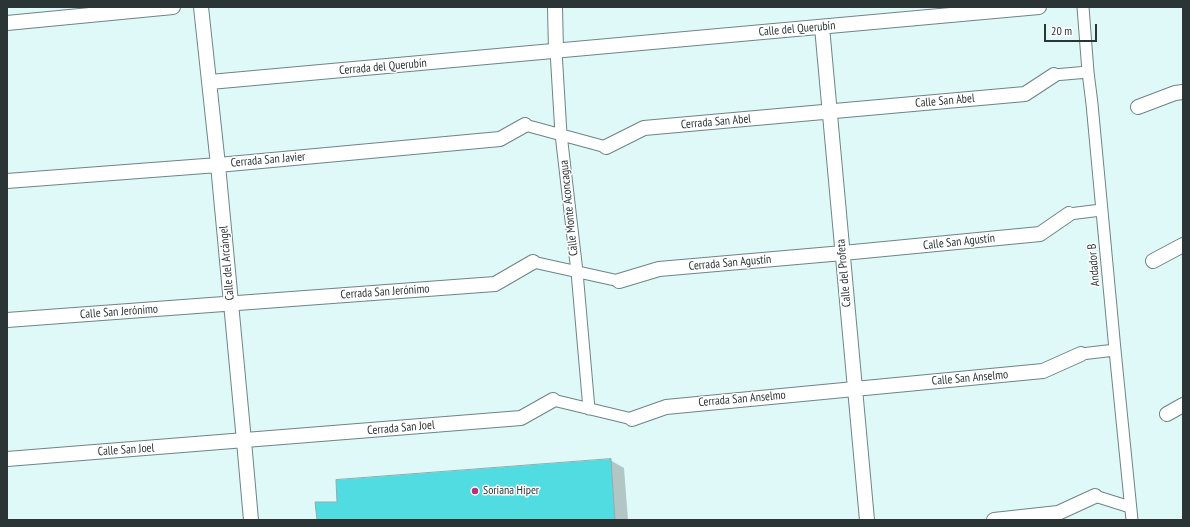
<!DOCTYPE html>
<meta charset="utf-8">
<style>
body{margin:0}
#map{position:relative;width:1190px;height:527px;overflow:hidden;background:#dff8f8;font-family:"PT Sans Narrow",sans-serif}
canvas{display:block}
.frame{position:absolute;inset:0;border:8px solid #2b3535;pointer-events:none}
.scale{position:absolute;left:1044px;top:24px;width:53px;height:18px;box-sizing:border-box;border:2px solid #2b3535;border-top:0;padding-left:5px;font-size:12px;line-height:14px;white-space:nowrap;color:#2b3535;-webkit-text-stroke:3px #fff;paint-order:stroke}
</style>
<div id="map">
<canvas width="1190" height="527"></canvas>
<div class="frame"></div>
<div class="scale">20 m</div>
</div>
<script>
const ctx = document.querySelector('canvas').getContext('2d');
ctx.lineJoin = 'round';
function fill(path, color) { ctx.fillStyle = color; ctx.fill(path, 'evenodd'); }
function stroke(path, color, width, dash) { ctx.strokeStyle = color; ctx.lineWidth = width; ctx.lineCap = dash ? 'butt' : 'round'; ctx.setLineDash(dash || []); ctx.stroke(path); }
function label(font, color, halo, rows, align = 'center') {
  ctx.font = font + ' "PT Sans Narrow",sans-serif'; ctx.lineWidth = 3; ctx.setLineDash([]); ctx.textBaseline = 'middle'; ctx.strokeStyle = halo; ctx.fillStyle = color; for (const [text, x, y, turn = 0] of rows) {
    ctx.save(); ctx.translate(x, y); ctx.rotate((+turn || 0) * Math.PI / 180); ctx.textAlign = isNaN(turn) ? turn : align; if (halo) ctx.strokeText(text, 0, 0); ctx.fillText(text, 0, 0); ctx.restore();
  }
}
const shadow = new Path2D(`
 M 610,460 L 624,468 L 628,520 L 318,520 L 338,503 Z`);
const building = new Path2D(`
 M 611,459 L 615,520 L 317,520 L 315,502 L 337,502 L 336,480 Z`);
const pedestrian = new Path2D(`
 M 1083,7 L 1088,72 L 1092,104 L 1115,350 L 1132,520
 M 556,51 L 561,134 L 577,272 L 589,409
 M 1054,75 L 1088,72
 M 525,125 L 606,147
 M 1069,214 L 1101,210
 M 533,262 L 619,281
 M 1081,354 L 1115,350
 M 553,400 L 632,419
 M 1095,496 L 1130,507`);
const minor = new Path2D(`
 M 201,7 L 218,165 L 244,441 L 251,520
 M 555,7 L 556,51
 M 7,23 L 173,7
 M 822,27 L 867,520
 M 210,82 L 1039,7
 M 1138,107 L 1175,93 L 1183,92
 M 606,147 L 644,128 L 1025,94 L 1054,75
 M 7,181 L 218,165 L 500,139 L 525,125
 M 1153,261 L 1183,245
 M 619,281 L 659,269 L 843,253 L 1040,234 L 1069,214
 M 7,320 L 495,284 L 533,262
 M 1167,414 L 1183,405
 M 632,419 L 666,407 L 1043,371 L 1081,354
 M 7,459 L 521,418 L 553,400
 M 994,520 L 1058,513 L 1095,496`);
const markers = [
 [475,491,4,"#b2327f"]
];
const streetNames = [
 ["Calle del Querubín",797,29,-5],
 ["Cerrada del Querubín",383,67,-5],
 ["Calle San Abel",945,101,-5],
 ["Cerrada San Abel",716,122,-5],
 ["Cerrada San Javier",268,160,-5],
 ["Calle Monte Aconcagua",569,208,-96],
 ["Calle San Agustín",959,242,-6],
 ["Calle del Arcángel",227,263,-95],
 ["Cerrada San Agustín",730,263,-5],
 ["Andador B",1094,265,-95],
 ["Calle del Profeta",844,273,-95],
 ["Cerrada San Jerónimo",385,292,-4],
 ["Calle San Jerónimo",119,312,-4],
 ["Calle San Anselmo",970,378,-5],
 ["Cerrada San Anselmo",742,399,-5],
 ["Cerrada San Joel",401,428,-5],
 ["Calle San Joel",126,450,-4]
];
const poiNames = [
 ["Soriana Híper",483,491]
];
fill(shadow, '#0003');
fill(building, '#50dce1');
stroke(building, '#94abac', 1);
stroke(pedestrian, '#6e8485', 13);
stroke(minor, '#6e8485', 16);
stroke(pedestrian, '#fff', 11);
stroke(minor, '#fff', 14);
for (const [x, y, r, color] of markers) { const dot = new Path2D(); dot.arc(x, y, r, 0, 2 * Math.PI); ctx.fillStyle = color; ctx.fill(dot); stroke(dot, '#fff', 1.5); }
label('12px', '#2b3535', '#fff', streetNames);
label('12px', '#2b3535', '#fff', poiNames, 'left');
</script>
